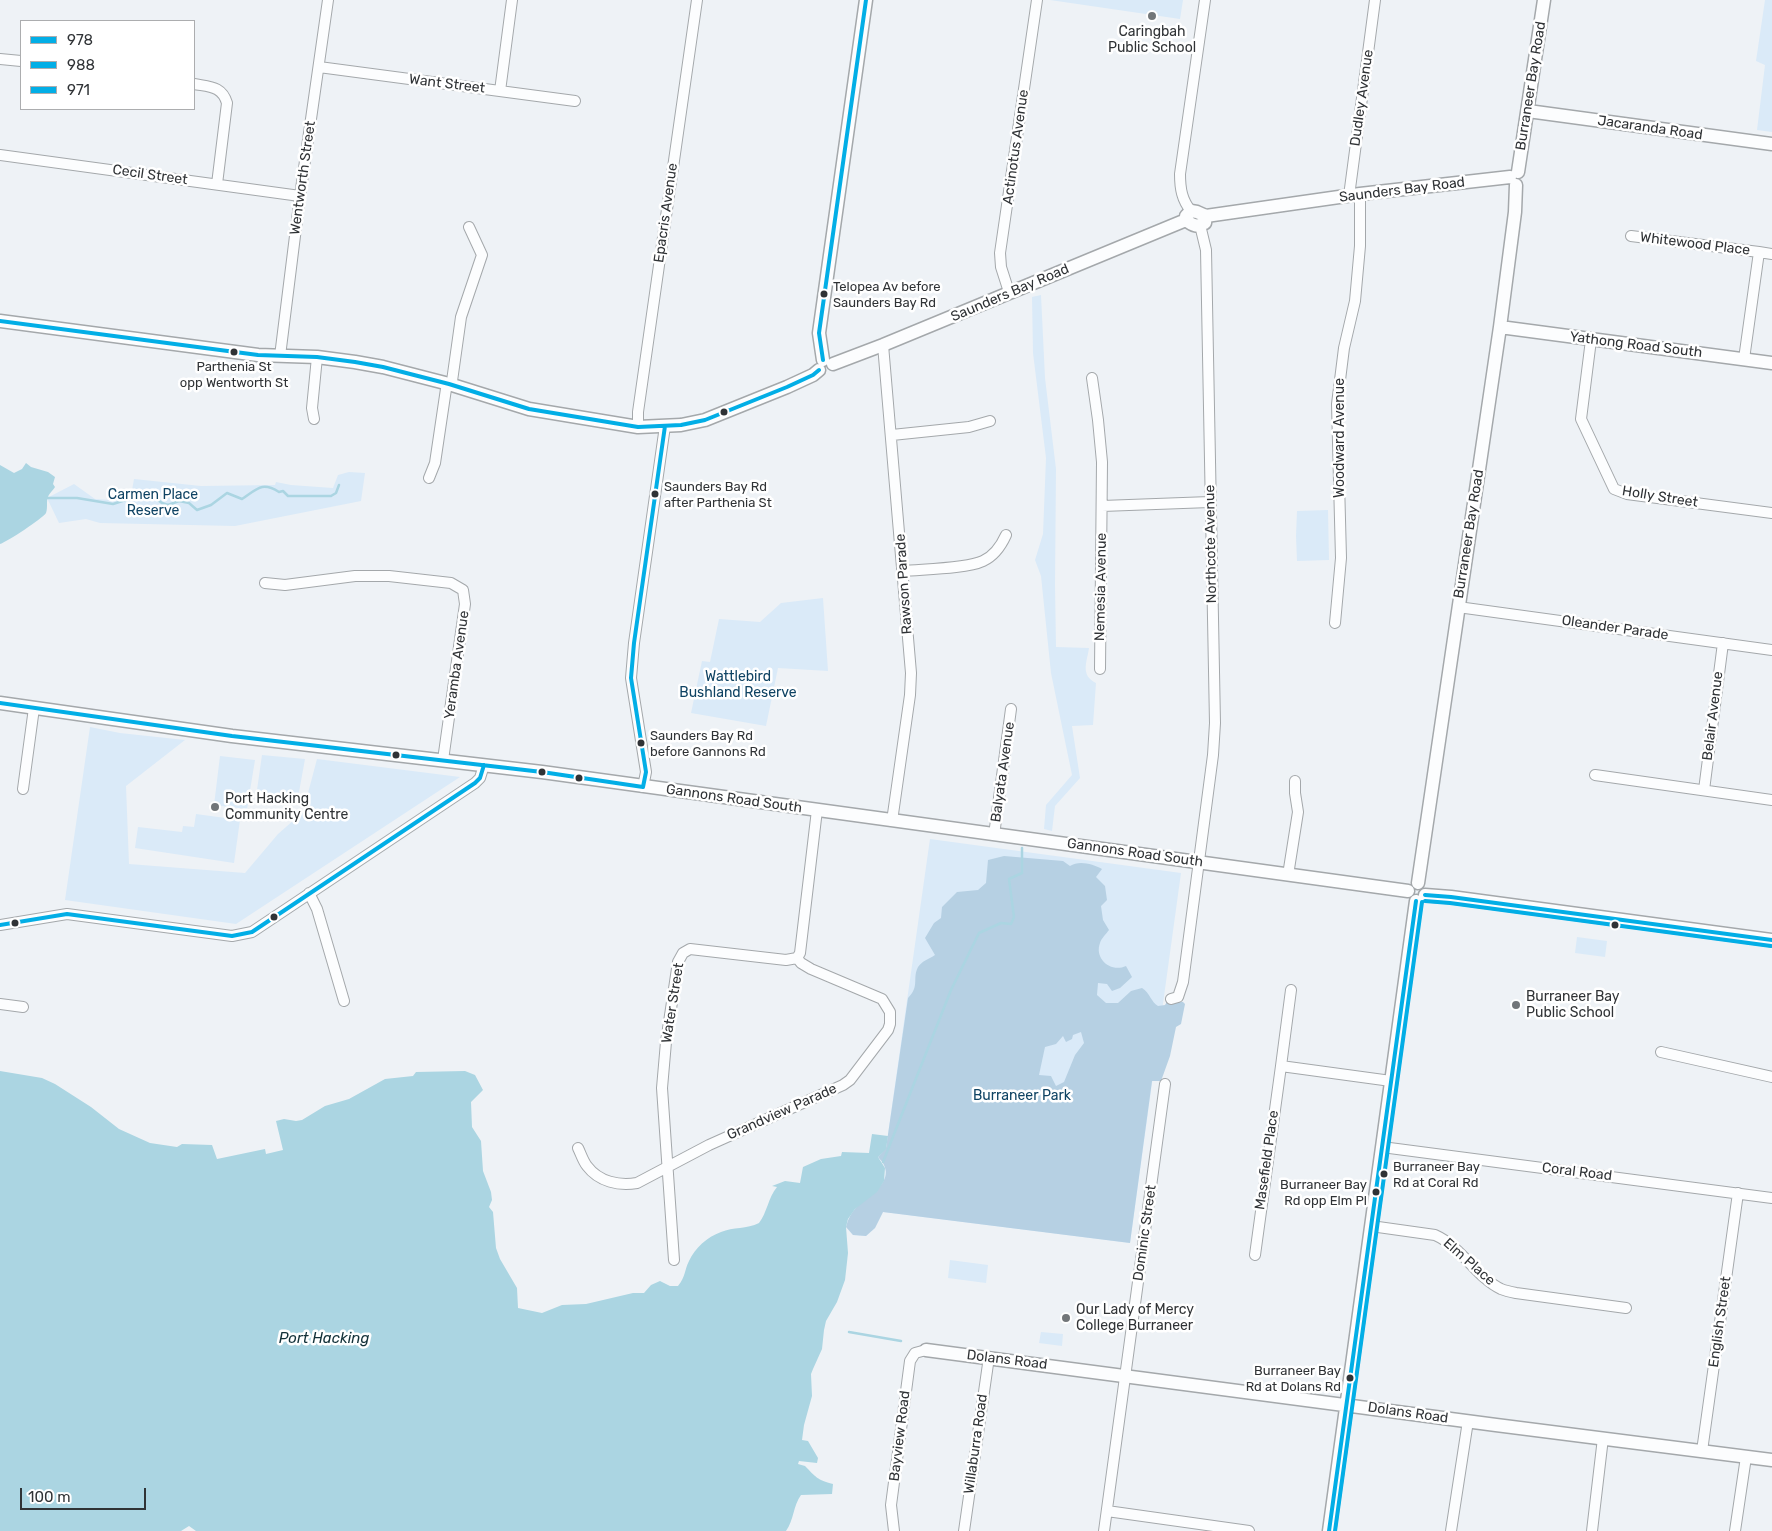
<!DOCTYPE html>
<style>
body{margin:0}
#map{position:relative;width:1772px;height:1531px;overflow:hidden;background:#eef2f6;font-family:Rubik,sans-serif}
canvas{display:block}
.legend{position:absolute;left:20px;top:20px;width:175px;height:90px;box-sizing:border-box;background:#fff;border:1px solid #acadaf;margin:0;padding:6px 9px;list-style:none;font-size:15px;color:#303336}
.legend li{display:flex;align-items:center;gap:10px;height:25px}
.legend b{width:25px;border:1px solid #acadaf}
.scale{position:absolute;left:20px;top:1488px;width:126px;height:22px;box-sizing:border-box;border:2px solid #303336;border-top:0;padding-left:6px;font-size:15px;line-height:18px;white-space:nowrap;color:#303336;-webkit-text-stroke:4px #fff;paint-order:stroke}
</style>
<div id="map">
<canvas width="1772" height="1531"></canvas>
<ul class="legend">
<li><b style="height:6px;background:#02aee6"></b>978</li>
<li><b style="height:6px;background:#02aee6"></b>988</li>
<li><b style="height:6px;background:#02aee6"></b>971</li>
</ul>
<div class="scale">100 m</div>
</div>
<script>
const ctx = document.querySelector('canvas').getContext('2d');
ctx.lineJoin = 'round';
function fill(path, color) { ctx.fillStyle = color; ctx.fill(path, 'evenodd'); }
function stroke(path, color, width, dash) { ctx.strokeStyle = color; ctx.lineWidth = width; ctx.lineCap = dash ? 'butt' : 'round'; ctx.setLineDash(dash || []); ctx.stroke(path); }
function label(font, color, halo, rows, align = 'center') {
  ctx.font = font + ' Rubik,sans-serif'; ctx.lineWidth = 5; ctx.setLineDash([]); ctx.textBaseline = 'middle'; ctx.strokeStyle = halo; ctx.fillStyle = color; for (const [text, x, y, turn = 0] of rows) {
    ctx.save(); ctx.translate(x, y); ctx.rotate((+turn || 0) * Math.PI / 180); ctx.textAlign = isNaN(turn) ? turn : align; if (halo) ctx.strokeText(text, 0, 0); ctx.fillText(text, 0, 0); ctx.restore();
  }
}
const green = new Path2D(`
 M 1050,0 L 1183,0 L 1180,19 Z
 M 1765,0 L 1772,0 L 1772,132 L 1757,130 L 1765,65 L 1756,61 Z
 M 1041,295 L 1045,378 L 1056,469 L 1055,585 L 1056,647 L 1089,648 C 1087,662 1080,675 1096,683 L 1093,725 L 1072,726 L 1080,778 L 1055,806 L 1052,831 L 1044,829 L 1046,805 L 1072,775 L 1051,673 L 1041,576 L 1035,560 L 1043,534 L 1046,458 L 1033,353 L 1032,297 Z
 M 349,472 L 365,473 L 361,501 L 235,526 L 100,523 L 86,519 L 59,523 L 47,498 L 74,484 L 95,499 L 111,500 L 131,496 L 134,479 L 201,486 L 275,485 L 276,482 L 291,485 L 333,488 L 338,475 Z
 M 1328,510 L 1329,560 L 1297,561 L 1296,536 L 1297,511 Z
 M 823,598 L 828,671 L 778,668 L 766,726 L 691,713 L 702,661 L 710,662 L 719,619 L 760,622 L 781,603 Z
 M 90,727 L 120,733 L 185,740 L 126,786 L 129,864 L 245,873 L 278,834 L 303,812 L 317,759 L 460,777 L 236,924 L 65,900 Z
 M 262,755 L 305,759 L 297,803 L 256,797 Z
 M 220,756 L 255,760 L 247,809 L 214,805 Z
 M 196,814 L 240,820 L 234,863 L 135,848 L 138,827 L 182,832 L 183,826 L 194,827 Z
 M 930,839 L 1181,873 L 1130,1243 L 883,1212 L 875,1228 L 866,1236 L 853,1235 L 846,1227 C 848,1220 850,1214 855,1209 C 869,1195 900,1178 878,1157 L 886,1148 Z
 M 1577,937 L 1607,941 L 1605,957 L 1575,953 Z
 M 950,1260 L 988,1265 L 986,1283 L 948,1278 Z
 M 1041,1332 L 1063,1334 L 1062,1346 L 1039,1343 Z`);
const forest = new Path2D(`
 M 1004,856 L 1063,861 L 1070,866 C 1079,860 1093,864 1102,869 L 1096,877 L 1105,886 L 1107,900 L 1101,906 L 1103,920 L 1109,930 C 1106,934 1101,939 1100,943 C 1094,959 1111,973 1126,966 L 1132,977 L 1120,988 L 1112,991 L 1107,984 L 1098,983 L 1097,995 L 1106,1003 L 1118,1003 L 1131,991 L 1142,988 C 1150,993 1151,1002 1158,1006 L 1165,1005 L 1168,1000 L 1183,1002 L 1185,1004 L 1181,1024 L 1176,1027 L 1170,1056 L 1161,1081 L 1152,1081 L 1130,1243 L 883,1212 L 875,1228 L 866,1236 L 853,1235 L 846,1227 C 848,1220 850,1215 855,1209 C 868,1195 901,1180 878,1157 L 886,1148 L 908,998 C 920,986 912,979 918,967 C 922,961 929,959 935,955 L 925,938 L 934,923 L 941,918 L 942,907 L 957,892 L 978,890 L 986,883 L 988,860 ZM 1081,1032 L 1084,1043 L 1075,1055 L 1064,1082 L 1056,1086 L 1051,1076 L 1039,1075 L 1045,1047 L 1056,1044 L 1063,1036 L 1066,1042 L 1072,1039 L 1073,1035 Z`);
const water = new Path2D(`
 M 26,463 L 31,467 L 48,472 L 55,477 L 53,484 L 55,487 C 53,490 49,494 48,497 C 46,501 48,507 46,513 C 43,518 7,542 0,544 L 0,465 L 14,473 L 22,469 Z
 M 0,1071 L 42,1078 L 55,1084 L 91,1107 L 119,1129 L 150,1143 L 177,1147 L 182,1144 L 212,1145 L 217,1159 L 265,1149 L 266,1154 L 283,1150 L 276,1121 L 284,1119 L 296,1121 L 302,1120 L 325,1106 L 349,1099 L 385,1079 L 413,1076 L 416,1072 L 465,1071 L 475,1075 L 483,1090 L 471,1102 L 472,1127 L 481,1141 L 483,1171 L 491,1192 L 492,1200 L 489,1207 L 493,1212 L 496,1248 L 500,1259 L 517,1288 L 518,1308 L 542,1313 L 562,1305 L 586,1304 L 633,1293 L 644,1293 L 651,1285 L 660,1281 L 670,1286 L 678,1286 C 686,1276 684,1271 689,1261 C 695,1248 707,1237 721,1232 C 733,1227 747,1229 759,1223 C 767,1213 768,1198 777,1187 L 772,1186 L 785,1181 L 800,1183 L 803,1167 L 821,1159 L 841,1156 L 842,1152 L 869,1153 L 872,1134 L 888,1136 L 886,1149 L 878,1157 L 885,1168 L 884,1181 L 877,1192 L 855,1209 L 848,1219 L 846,1227 L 848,1253 L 845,1280 L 837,1302 L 826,1321 L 824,1330 L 822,1349 L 813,1369 L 811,1374 L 812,1396 L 804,1425 L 802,1440 L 808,1441 L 818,1458 L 817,1463 L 799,1461 L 798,1464 L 805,1466 C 816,1477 817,1480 833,1484 L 832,1494 L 801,1495 C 793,1506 794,1520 786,1531 L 196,1531 L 189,1526 L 181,1531 L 0,1531 Z`);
const stream = new Path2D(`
 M 47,498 L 77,498 L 113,504 L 148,493 L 162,503 L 168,505 L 179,501 L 189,503 L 197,510 L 211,505 L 227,493 L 242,499 C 257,489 262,481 279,492 L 283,491 L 288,496 L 331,496 L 336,493 L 339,485
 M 883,1162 L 951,990 L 979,933 L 1001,923 L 1011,924 L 1014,917 L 1009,879 L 1022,873 L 1022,848
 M 849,1332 L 901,1341`);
const minor = new Path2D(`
 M 0,59 L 21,61
 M 319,67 L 575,101
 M 194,84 C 210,87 222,86 227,103 L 217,184
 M 500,91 L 512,0
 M 0,155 L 300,196
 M 1349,196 L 1375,0
 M 1191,211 C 1182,200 1180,189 1180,174 L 1205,0
 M 1631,236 L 1759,252
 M 1009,292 L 1001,267 L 1000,253 L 1037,0
 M 1591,340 L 1581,419 L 1614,489 L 1627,494 L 1772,513
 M 883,345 L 911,673 L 910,695 L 892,821
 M 280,356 L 300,196 L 328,0
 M 1744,359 L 1759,252 L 1772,254
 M 1092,378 L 1098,420 L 1102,462 L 1100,669
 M 314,419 L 312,408 L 317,357
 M 638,427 L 638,412 L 697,0
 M 892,435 L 969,427 L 990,421
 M 429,478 L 435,463 L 446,389 L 452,381 L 461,317 L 482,255 L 469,227
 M 1102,506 L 1210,502
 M 903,571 C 923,569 966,569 983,561 C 994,556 1001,546 1006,535
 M 265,583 L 285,585 L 355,576 L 389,576 L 451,583 L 463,590 L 465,604 L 443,760
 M 1458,607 L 1772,650
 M 1335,623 L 1341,558 L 1337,404 L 1344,348 L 1355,301 L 1360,246 L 1360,194
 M 1595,775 L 1772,800
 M 643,787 L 646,772 L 631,678 L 634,643 L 665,426
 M 23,789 L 34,708
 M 1704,790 L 1723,643
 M 994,835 L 1011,709
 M 1288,875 L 1298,812 L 1295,793 L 1295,781
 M 309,893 L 317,909 L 344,1001
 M 0,925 L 67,914 L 232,936 L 252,932 L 475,783 L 480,778 L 484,765
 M 1171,999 L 1178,997 L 1183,982 L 1213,755 L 1215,723 L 1206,250 L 1200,225
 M 0,1004 L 23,1007
 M 1661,1052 L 1772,1077
 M 1281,1066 L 1291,990
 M 1382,1147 L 1772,1198
 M 578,1148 C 581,1154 583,1161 587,1166 C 599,1182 619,1186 637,1183 L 709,1145 L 843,1085 L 850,1080 L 888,1030 L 890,1024 L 890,1012 L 882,999 L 811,969 L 801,963 L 797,958
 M 1371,1226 L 1435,1235 C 1462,1247 1477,1278 1501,1289 C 1506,1291 1511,1292 1516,1293 L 1626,1308
 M 1255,1255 L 1281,1066 L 1391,1081
 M 674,1260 L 662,1088 L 666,1042 L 678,962 L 683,953 L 690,949 L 786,960 L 797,958 L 800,953 L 817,810
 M 1702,1451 L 1738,1193
 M 1107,1511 L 1249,1531
 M 894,1531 L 891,1505 L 910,1361 L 915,1353 L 926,1350
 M 964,1531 L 989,1357
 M 1104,1531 L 1165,1084
 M 1451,1531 L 1468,1421
 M 1592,1531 L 1603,1438
 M 1735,1531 L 1746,1457`);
const tertiary = new Path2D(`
 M 1528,111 L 1772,144
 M 1518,172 L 1544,0
 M 1191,211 L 1197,212 L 1206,216 L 1205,223 C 1197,227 1193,226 1186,220 L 1186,216 Z
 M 1206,216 L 1360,194 L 1510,177
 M 0,321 L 258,355 L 317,357 L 355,362 L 383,367 L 449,384 L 529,409 L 638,427 L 681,425 L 705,420 L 787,387 L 813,375 L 819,370
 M 1500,327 L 1772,363
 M 823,360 L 819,333 L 866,0
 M 833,364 L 883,345 L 1186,220
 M 0,703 L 232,736 L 542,772 L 1408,891
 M 1418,883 L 1500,327 L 1515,212 L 1516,185
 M 1425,895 L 1451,897 L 1772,940
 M 926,1350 L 1496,1425 L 1772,1460
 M 1329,1531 L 1416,901`);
const bus1 = new Path2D(`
 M 0,321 L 258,355 L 317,357 L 355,362 L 383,367 L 449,384 L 529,409 L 638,427 L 681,425 L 705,420 L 787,387 L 813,375 L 819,370
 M 823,360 L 819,333 L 866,0
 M 0,703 L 232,736 L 542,772 L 643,787 L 646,772 L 631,678 L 634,643 L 665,426
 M 0,925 L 67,914 L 232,936 L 252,932 L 475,783 L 480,778 L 484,765`);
const bus2 = new Path2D(`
 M 1425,895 L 1451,897 L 1772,940
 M 1329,1531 L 1416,901`);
const bus3 = new Path2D(`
 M 1425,901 L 1450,903 L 1771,946
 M 1335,1531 L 1422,902`);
const markers = [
 [1152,16,5,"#727679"],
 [824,294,4.5,"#303336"],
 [234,352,4.5,"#303336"],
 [724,412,4.5,"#303336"],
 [655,494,4.5,"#303336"],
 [641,743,4.5,"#303336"],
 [396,755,4.5,"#303336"],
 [542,772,4.5,"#303336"],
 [579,778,4.5,"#303336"],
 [215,807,5,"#727679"],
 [274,917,4.5,"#303336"],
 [15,923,4.5,"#303336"],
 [1615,925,4.5,"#303336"],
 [1516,1005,5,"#727679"],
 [1384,1174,4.5,"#303336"],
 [1376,1192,4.5,"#303336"],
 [1066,1318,5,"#727679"],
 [1350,1378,4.5,"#303336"]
];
const busNames = [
 ["Telopea Av before",833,287],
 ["Saunders Bay Rd",833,303],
 ["Parthenia St",234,367,"center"],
 ["opp Wentworth St",234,383,"center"],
 ["Saunders Bay Rd",664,487],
 ["after Parthenia St",664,503],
 ["Saunders Bay Rd",650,736],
 ["before Gannons Rd",650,752],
 ["Burraneer Bay",1393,1167],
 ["Rd at Coral Rd",1393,1183],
 ["Burraneer Bay",1367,1185,"right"],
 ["Rd opp Elm Pl",1367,1201,"right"],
 ["Burraneer Bay",1341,1371,"right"],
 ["Rd at Dolans Rd",1341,1387,"right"]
];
const poiNames = [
 ["Caringbah",1152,32,"center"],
 ["Public School",1152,48,"center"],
 ["Port Hacking",225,799],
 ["Community Centre",225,815],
 ["Burraneer Bay",1526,997],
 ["Public School",1526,1013],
 ["Our Lady of Mercy",1076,1310],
 ["College Burraneer",1076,1326]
];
const streetNames = [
 ["Want Street",447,84,7],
 ["Burraneer Bay Road",1531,86,-81],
 ["Dudley Avenue",1362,98,-82],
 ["Jacaranda Road",1650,128,8],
 ["Actinotus Avenue",1016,147,-82],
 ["Cecil Street",150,175,8],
 ["Wentworth Street",303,178,-82],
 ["Saunders Bay Road",1402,190,-7],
 ["Epacris Avenue",666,213,-82],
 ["Whitewood Place",1695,244,7],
 ["Saunders Bay Road",1010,293,-23],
 ["Yathong Road South",1636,345,7],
 ["Woodward Avenue",1340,438,-90],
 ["Holly Street",1660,497,9],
 ["Burraneer Bay Road",1469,534,-81],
 ["Northcote Avenue",1211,544,-91],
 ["Rawson Parade",904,584,-94],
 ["Nemesia Avenue",1101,587,-89],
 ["Oleander Parade",1615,628,8],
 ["Yeramba Avenue",457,665,-82],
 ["Belair Avenue",1713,716,-83],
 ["Balyata Avenue",1003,772,-82],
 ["Gannons Road South",734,799,8],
 ["Gannons Road South",1135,853,8],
 ["Water Street",673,1003,-81],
 ["Grandview Parade",782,1112,-24],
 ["Masefield Place",1267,1160,-82],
 ["Coral Road",1577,1172,7],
 ["Dominic Street",1145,1233,-82],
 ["Elm Place",1469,1262,41],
 ["English Street",1720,1322,-82],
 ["Dolans Road",1007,1360,7],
 ["Dolans Road",1408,1413,8],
 ["Bayview Road",900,1436,-83],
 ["Willaburra Road",976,1444,-82]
];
const parkNames = [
 ["Carmen Place",153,495],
 ["Reserve",153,511],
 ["Wattlebird",738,677],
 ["Bushland Reserve",738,693],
 ["Burraneer Park",1022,1096]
];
const waterNames = [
 ["Port Hacking",324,1339]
];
fill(green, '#daeaf8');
fill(forest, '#b6d0e3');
fill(water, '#abd5e2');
stroke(stream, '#abd5e2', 2.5);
stroke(minor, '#a4a8ab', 12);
stroke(tertiary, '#a4a8ab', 15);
stroke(minor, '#fcfdfe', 10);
stroke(tertiary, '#fcfdfe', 12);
stroke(bus1, '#02aee6', 4);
stroke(bus2, '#02aee6', 4);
stroke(bus3, '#02aee6', 4);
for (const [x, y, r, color] of markers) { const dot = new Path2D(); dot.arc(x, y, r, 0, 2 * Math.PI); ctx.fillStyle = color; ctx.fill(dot); stroke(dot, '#fff', 2); }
label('13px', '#303336', '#fff', busNames, 'left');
label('14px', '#303336', '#fff', poiNames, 'left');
label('14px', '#303336', '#fff', streetNames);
label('14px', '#0f4363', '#fff', parkNames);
label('italic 15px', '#133139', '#fff', waterNames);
</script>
